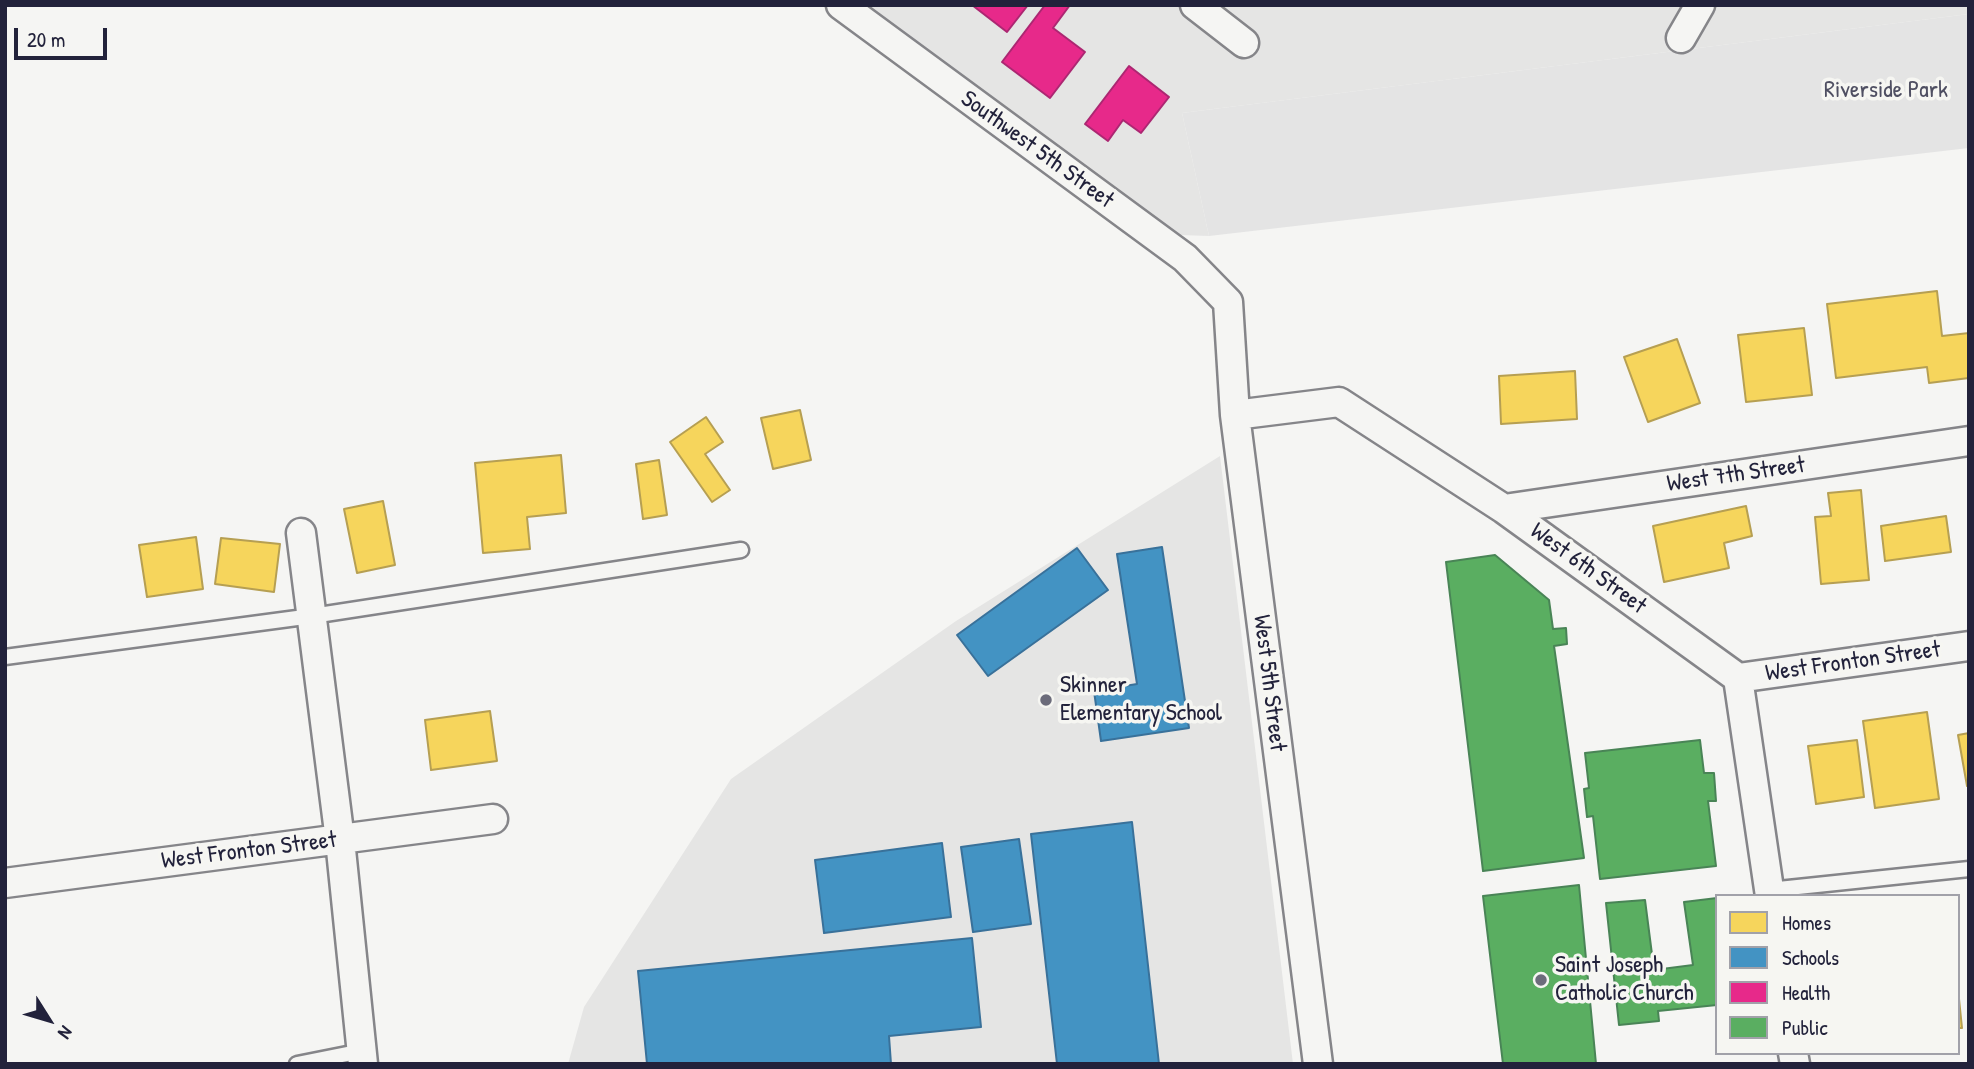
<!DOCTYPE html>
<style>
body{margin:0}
#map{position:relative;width:1974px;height:1069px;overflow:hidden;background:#f5f5f3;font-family:"Patrick Hand",sans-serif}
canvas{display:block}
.frame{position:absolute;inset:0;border:7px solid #22223b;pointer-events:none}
.legend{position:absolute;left:1715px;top:894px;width:245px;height:161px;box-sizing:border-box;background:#f6f6f2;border:2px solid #a1a1a9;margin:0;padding:9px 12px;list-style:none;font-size:21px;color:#22223b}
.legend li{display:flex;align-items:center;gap:14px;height:35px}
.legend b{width:35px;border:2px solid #a1a1a9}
.north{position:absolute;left:14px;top:985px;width:70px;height:70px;-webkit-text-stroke:5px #f6f6f2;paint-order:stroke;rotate:127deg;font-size:19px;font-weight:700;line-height:28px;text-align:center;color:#22223b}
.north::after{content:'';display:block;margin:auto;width:24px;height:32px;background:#22223b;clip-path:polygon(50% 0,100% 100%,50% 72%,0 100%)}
.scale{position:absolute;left:14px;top:28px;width:93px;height:32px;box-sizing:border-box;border:4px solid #22223b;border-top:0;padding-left:9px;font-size:21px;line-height:24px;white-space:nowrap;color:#22223b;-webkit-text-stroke:5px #f6f6f2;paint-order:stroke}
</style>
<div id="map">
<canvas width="1974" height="1069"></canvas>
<div class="frame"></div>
<ul class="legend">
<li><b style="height:19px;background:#f6d55c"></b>Homes</li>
<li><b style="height:19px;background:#4393c3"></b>Schools</li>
<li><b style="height:19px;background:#e7298a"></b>Health</li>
<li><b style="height:19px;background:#5aae61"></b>Public</li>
</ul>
<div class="north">N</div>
<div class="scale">20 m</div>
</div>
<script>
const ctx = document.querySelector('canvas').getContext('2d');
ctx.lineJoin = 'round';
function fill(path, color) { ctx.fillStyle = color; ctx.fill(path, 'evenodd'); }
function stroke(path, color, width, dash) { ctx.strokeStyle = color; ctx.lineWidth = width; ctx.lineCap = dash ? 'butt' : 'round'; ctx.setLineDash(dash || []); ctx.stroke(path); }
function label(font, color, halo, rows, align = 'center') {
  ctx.font = font + ' "Patrick Hand",sans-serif'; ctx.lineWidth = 7; ctx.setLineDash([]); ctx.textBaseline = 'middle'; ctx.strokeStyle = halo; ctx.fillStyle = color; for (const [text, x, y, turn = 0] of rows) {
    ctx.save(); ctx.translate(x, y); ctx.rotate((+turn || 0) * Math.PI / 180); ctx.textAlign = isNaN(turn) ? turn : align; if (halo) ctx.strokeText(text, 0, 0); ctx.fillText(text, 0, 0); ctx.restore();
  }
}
const built = new Path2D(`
 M 823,5 L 1969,5 L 1969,14 L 1182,113 L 1209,236 L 1123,233 Z
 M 1220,456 L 1293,1064 L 568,1064 L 584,1007 L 731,779 L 956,621 Z`);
const green = new Path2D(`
 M 1969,14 L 1969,148 L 1209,236 L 1182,113 Z`);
const homes = new Path2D(`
 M 1937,291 L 1942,336 L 1969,333 L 1969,378 L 1929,383 L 1927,367 L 1836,378 L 1827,304 Z
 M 1804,328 L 1812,395 L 1746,402 L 1738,335 Z
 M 1677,339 L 1700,403 L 1648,422 L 1624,357 Z
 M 1575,371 L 1577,419 L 1501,424 L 1499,376 Z
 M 800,410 L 811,460 L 773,469 L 761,418 Z
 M 706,417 L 723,442 L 705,454 L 730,490 L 712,502 L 670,442 Z
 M 561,455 L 566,513 L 527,517 L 530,549 L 483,553 L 475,463 Z
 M 659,460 L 667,515 L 643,519 L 636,464 Z
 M 1861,490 L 1869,580 L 1821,584 L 1815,517 L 1831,516 L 1828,493 Z
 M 383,501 L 395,565 L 357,573 L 344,509 Z
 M 1746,506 L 1752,536 L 1724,543 L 1729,568 L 1664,582 L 1653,526 Z
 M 1946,516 L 1951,552 L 1885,561 L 1881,526 Z
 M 196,537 L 203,589 L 147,597 L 139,545 Z
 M 221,538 L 280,544 L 274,592 L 215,584 Z
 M 490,711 L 497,761 L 431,770 L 425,720 Z
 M 1927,712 L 1939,799 L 1875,808 L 1863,721 Z
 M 1969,733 L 1969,785 L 1967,786 L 1958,735 Z
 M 1857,740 L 1864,797 L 1816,804 L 1808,746 Z
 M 1958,989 L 1962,1028 L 1958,1028 Z`);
const schools = new Path2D(`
 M 1162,547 L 1189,728 L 1101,741 L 1094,691 L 1137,684 L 1117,554 Z
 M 1077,548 L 1108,590 L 988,676 L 957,635 Z
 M 1132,822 L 1159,1064 L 1057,1064 L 1031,834 Z
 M 1019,839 L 1031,924 L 973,932 L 961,847 Z
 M 942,843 L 951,917 L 824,933 L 815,860 Z
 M 972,938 L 981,1027 L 889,1036 L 891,1064 L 647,1064 L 638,971 Z`);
const health = new Path2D(`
 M 972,5 L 1028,5 L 1007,32 Z
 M 1045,5 L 1070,5 L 1053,28 L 1085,52 L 1050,98 L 1002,62 Z
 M 1129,66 L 1169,97 L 1141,133 L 1123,120 L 1108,141 L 1085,124 Z`);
const public = new Path2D(`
 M 1495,555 L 1549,600 L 1553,629 L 1566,628 L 1567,644 L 1554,646 L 1584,858 L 1483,871 L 1446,562 Z
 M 1700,740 L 1704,773 L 1714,773 L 1716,801 L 1708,801 L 1716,866 L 1600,879 L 1593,816 L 1587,817 L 1584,789 L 1589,788 L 1585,753 Z
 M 1579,885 L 1596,1064 L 1503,1064 L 1483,896 Z
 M 1717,898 L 1717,1005 L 1658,1011 L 1659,1021 L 1619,1025 L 1606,903 L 1645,900 L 1654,970 L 1693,965 L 1684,902 Z`);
const service = new Path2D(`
 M 5,657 L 312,616 L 741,550
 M 1769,890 L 1969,869
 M 297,1064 L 362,1051`);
const minor = new Path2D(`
 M 841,5 L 1185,258 L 1228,302 L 1235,415 L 1318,1064
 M 1195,5 L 1244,43
 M 1681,38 L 1700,5
 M 1235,415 L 1339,402 L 1504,509 L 1738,678 L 1770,896
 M 1504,509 L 1969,441
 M 301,533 L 340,840 L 363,1064
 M 1738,678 L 1969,646
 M 5,883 L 493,819
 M 1793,1053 L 1795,1064`);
const markers = [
 [1046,700,7,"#6c6c7b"],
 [1541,980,7,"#6c6c7b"]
];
const parkNames = [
 ["Riverside Park",1886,91]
];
const streetNames = [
 ["Southwest 5th Street",1037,150,36],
 ["West 7th Street",1736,475,-8],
 ["West 6th Street",1588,569,36],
 ["West Fronton Street",1853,662,-8],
 ["West 5th Street",1269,683,83],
 ["West Fronton Street",249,851,-7]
];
const poiNames = [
 ["Skinner",1060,686],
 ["Elementary School",1060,714],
 ["Saint Joseph",1555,966],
 ["Catholic Church",1555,994]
];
fill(built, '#e5e5e4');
fill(green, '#e4e4e4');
fill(homes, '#f6d55c');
stroke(homes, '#b69f52', 2);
fill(schools, '#4393c3');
stroke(schools, '#39719a', 2);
fill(health, '#e7298a');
stroke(health, '#ac2772', 2);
fill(public, '#5aae61');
stroke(public, '#498456', 2);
stroke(service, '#858589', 19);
stroke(minor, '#858589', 33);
stroke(service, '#f5f5f3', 14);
stroke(minor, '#f5f5f3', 28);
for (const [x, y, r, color] of markers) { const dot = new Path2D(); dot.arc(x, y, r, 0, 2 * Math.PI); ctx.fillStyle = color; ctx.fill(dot); stroke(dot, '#f6f6f2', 2.5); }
label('24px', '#4f4f62', '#f6f6f2', parkNames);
label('24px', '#22223b', '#f6f6f2', streetNames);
label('24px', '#22223b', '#f6f6f2', poiNames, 'left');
</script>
